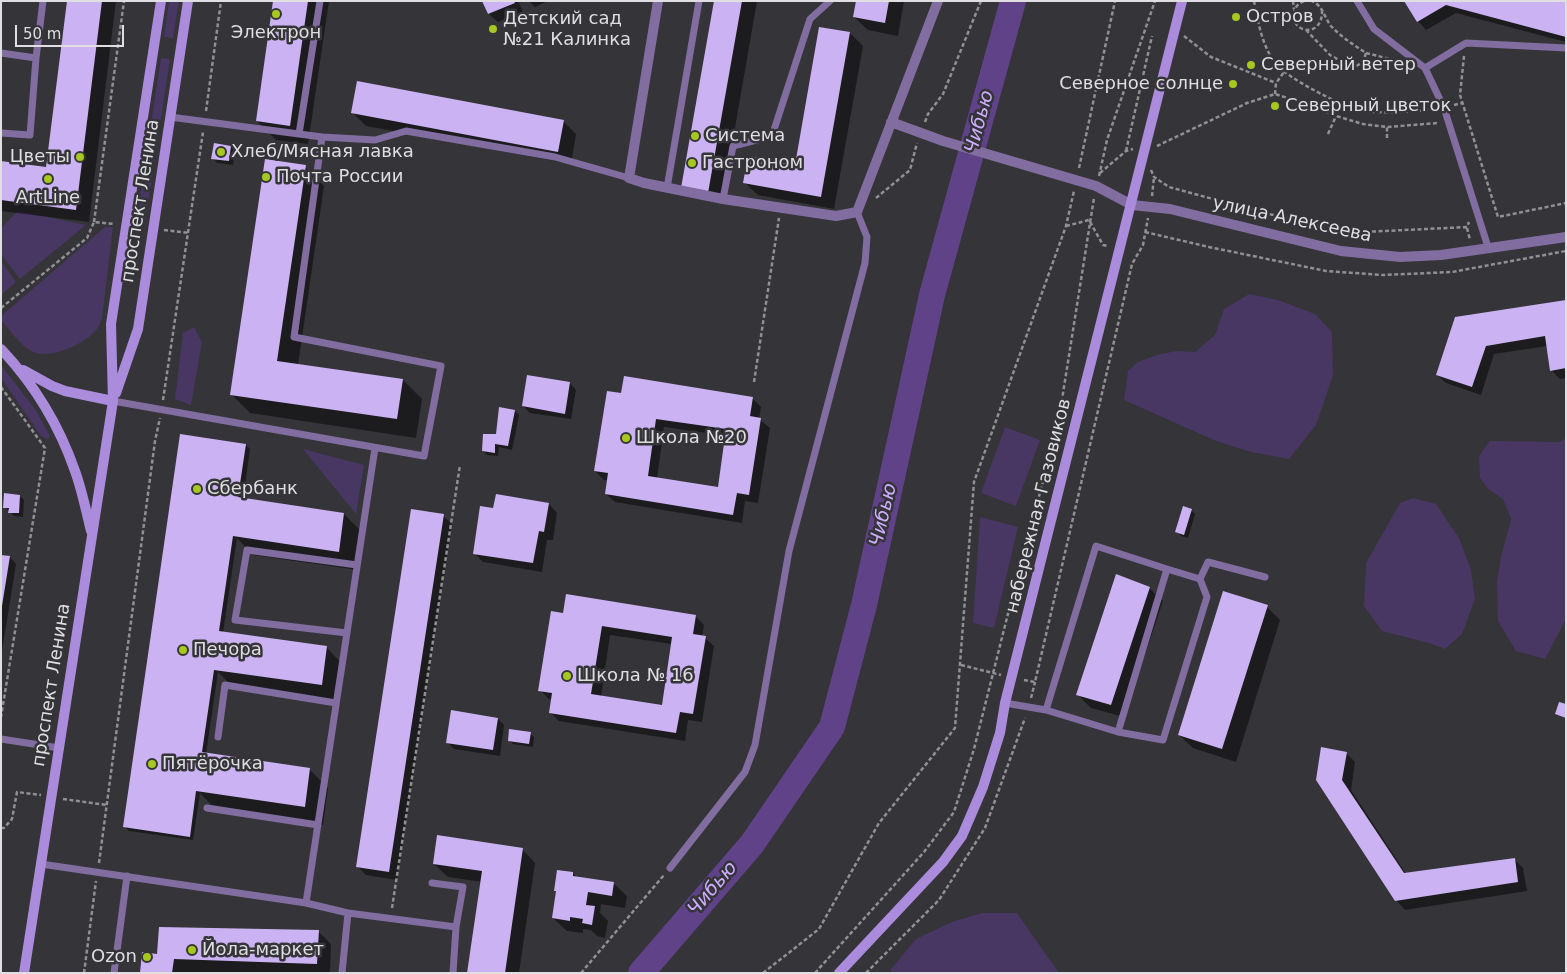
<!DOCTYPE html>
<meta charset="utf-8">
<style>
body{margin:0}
#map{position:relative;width:1567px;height:974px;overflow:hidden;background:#353438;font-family:"DejaVu Sans",sans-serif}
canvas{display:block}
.frame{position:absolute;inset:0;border:2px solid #dfdee1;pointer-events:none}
.scale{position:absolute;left:15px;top:25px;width:109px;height:22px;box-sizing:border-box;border:2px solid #dfdee1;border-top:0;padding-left:6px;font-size:15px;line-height:18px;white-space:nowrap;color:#dfdee1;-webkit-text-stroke:4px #353438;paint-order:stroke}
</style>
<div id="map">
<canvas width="1567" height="974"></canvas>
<div class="frame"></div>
<div class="scale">50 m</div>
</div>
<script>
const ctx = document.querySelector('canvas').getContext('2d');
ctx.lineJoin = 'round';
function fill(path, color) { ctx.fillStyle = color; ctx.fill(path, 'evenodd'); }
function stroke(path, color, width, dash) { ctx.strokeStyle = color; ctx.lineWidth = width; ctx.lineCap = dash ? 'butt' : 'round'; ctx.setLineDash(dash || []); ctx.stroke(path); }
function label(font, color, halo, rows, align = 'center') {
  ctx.font = font + ' "DejaVu Sans",sans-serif'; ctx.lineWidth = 5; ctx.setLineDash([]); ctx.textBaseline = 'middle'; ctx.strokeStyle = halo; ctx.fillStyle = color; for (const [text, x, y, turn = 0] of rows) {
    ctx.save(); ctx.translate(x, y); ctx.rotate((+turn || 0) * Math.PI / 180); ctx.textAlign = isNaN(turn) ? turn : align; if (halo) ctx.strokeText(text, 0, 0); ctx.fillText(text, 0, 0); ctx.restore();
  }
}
const green = new Path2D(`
 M 169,1 L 179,1 L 173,38 L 164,37 Z
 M 161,58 L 170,59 L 145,223 L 136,221 Z
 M 18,211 L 86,225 L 20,279 L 1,254 L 1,228 Z
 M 105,227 L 113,227 L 102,318 C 101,321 99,326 97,329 C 86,344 48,361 31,351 C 19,344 10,330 1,320 L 1,316 Z
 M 1,261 L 16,282 L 1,295 Z
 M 1249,294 L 1278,300 L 1315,314 L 1332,332 L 1333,375 L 1316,425 L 1289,459 L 1251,452 L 1216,441 L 1124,400 L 1128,371 L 1138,362 L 1157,355 L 1176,351 L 1195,352 L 1215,335 L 1224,309 Z
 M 194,327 L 202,342 L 191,405 L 175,399 L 183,333 Z
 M 1,365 L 35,409 L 50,436 L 47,439 L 41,436 L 1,378 Z
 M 1005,427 L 1040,440 L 1016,506 L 981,493 Z
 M 1566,438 L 1566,619 L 1545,659 L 1516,651 L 1498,621 L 1497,581 L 1501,557 L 1511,519 L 1503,499 L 1488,489 L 1480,478 L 1479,456 L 1490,441 L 1559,442 Z
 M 303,449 L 364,465 L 356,514 Z
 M 1413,498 L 1436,504 L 1459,538 L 1471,570 L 1475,599 L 1462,634 L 1445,649 L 1429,643 L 1382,631 L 1364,606 L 1366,563 L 1400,503 Z
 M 980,517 L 1018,527 L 994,628 L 973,623 Z
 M 982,913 L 1017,913 L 1059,973 L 891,973 L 891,969 L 916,939 L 952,922 Z`);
const shadow = new Path2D(`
 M 68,1 L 116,1 L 89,222 L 1,211 L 1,163 L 47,168 Z
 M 274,1 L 329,1 L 308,144 L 276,140 L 257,121 Z
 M 484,1 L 518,1 L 523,12 L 498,22 L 489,14 Z
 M 529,1 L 548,1 L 535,7 Z
 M 715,1 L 757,1 L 723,197 L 692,196 Z
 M 857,1 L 904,1 L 898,36 L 868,30 L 854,17 Z
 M 1406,1 L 1566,1 L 1566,42 L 1456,13 L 1426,30 L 1418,21 Z
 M 850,33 L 863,46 L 834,209 L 758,195 L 744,182 L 796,166 Z
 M 353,113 L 563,121 L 576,134 L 571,164 L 366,126 Z
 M 231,147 L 235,152 L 233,165 L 217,163 L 213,158 Z
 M 305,167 L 324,186 L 298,365 L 403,380 L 422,399 L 416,438 L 250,413 L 231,394 Z
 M 1566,301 L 1566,378 L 1560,379 L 1551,370 L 1547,346 L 1494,354 L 1481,395 L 1446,383 L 1437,375 L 1456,319 Z
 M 570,383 L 576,390 L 571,419 L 530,413 L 523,406 Z
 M 608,393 L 752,398 L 761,407 L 759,419 L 770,428 L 758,503 L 745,501 L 742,523 L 615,502 L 606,494 L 608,480 L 604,480 L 595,471 ZM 664,427 L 727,436 L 719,488 L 657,479 Z
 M 515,411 L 519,415 L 512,450 L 499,447 L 498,456 L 487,455 L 483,451 L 497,436 Z
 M 246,445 L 250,449 L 243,499 L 344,514 L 363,533 L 358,570 L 253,555 L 237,538 L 223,633 L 327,648 L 345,667 L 340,704 L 234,688 L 218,672 L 206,754 L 309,769 L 328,788 L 323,825 L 216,810 L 200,793 L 193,840 L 129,831 L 125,827 Z
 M 20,496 L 24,500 L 23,517 L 14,516 L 5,507 Z
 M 549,504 L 557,513 L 553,540 L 547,540 L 542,572 L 483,562 L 474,553 Z
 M 1191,510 L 1195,514 L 1188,538 L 1181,536 L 1177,532 Z
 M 443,516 L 452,524 L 397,880 L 366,875 L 357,866 Z
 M 1,556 L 10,557 L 16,564 L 1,657 Z
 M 1149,588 L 1163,601 L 1124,717 L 1091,708 L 1078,695 Z
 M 1267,607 L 1280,620 L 1236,762 L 1193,748 L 1179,735 Z
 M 552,613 L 695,616 L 704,625 L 702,637 L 705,638 L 714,646 L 702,722 L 688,720 L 685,741 L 559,721 L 550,712 L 552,700 L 549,699 L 540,690 ZM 610,635 L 672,644 L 663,706 L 601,697 Z
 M 498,719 L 504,725 L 500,756 L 454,749 L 448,743 Z
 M 530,733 L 534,737 L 533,747 L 513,744 L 509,740 Z
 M 1346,753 L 1355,762 L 1351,790 L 1406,874 L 1514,859 L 1523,868 L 1527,891 L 1405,910 L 1396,900 L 1317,780 Z
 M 522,849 L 535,863 L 519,973 L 468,973 L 482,882 L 448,877 L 434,864 Z
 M 573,873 L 577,878 L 613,883 L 627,896 L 625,908 L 601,904 L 600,913 L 608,921 L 605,938 L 597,936 L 591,930 L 583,929 L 583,933 L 567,931 L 553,918 Z
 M 318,931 L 331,944 L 330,973 L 141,973 L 158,955 Z`);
const river = new Path2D(`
 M 641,973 L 752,844 L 832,727 L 864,605 L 932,295 L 1013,1`);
const building = new Path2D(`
 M 67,1 L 102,1 L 76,210 L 1,200 L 1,161 L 46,167 Z
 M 273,1 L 308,1 L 290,126 L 256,121 Z
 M 482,1 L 514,1 L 515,3 L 488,14 Z
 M 714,1 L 742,1 L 708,193 L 681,188 Z
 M 856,1 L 889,1 L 885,23 L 853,17 Z
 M 1404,1 L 1566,1 L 1566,37 L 1446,5 L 1417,22 Z
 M 819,27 L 850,32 L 821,197 L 743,183 L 748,156 L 795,165 Z
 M 357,81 L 564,120 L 558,152 L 351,113 Z
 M 214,143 L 231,146 L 229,161 L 211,159 Z
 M 265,159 L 306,165 L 277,361 L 403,379 L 397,419 L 230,395 Z
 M 1566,300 L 1566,368 L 1550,371 L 1545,336 L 1486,346 L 1472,387 L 1436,375 L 1455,317 Z
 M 527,375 L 570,382 L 565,414 L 522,406 Z
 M 624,376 L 753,397 L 750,416 L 761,418 L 749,495 L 737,493 L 733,515 L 605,494 L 608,473 L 594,471 L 607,391 L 621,393 ZM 656,419 L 726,429 L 718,487 L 648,476 Z
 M 499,407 L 515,410 L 508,446 L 495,444 L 495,453 L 482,451 L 483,434 L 496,434 Z
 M 180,434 L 246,444 L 238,497 L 344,513 L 339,552 L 233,536 L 219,631 L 327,646 L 322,685 L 214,670 L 202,752 L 310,768 L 305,807 L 196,791 L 190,837 L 123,827 Z
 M 4,493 L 20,495 L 19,513 L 8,513 L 9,508 L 3,508 Z
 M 496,494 L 549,503 L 544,532 L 539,531 L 533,563 L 473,554 L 480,506 L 493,508 Z
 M 1183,506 L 1192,509 L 1184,535 L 1175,532 Z
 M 411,509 L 444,514 L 389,872 L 356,867 Z
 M 1,555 L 10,556 L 2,606 L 1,606 Z
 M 1116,574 L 1150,587 L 1111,705 L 1076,695 Z
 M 1223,591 L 1268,605 L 1222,749 L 1178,735 Z
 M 566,594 L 696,615 L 693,634 L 706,636 L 693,714 L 680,712 L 676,733 L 549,713 L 552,693 L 538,691 L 551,611 L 563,613 ZM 602,626 L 672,637 L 662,705 L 591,694 Z
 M 1559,702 L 1566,704 L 1566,718 L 1555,714 Z
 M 451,710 L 498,718 L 493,750 L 446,743 Z
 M 509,729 L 531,732 L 529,744 L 508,741 Z
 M 1321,747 L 1347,752 L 1342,780 L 1404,873 L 1515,858 L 1518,882 L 1395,901 L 1316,780 Z
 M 437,835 L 523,848 L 505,973 L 467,973 L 482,871 L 433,864 Z
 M 557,870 L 573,872 L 573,876 L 614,882 L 612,896 L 588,892 L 586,905 L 595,906 L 592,925 L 582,923 L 583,919 L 570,917 L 570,921 L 552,918 L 556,891 L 554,891 Z
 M 159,927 L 319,930 L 317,964 L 174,959 L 172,973 L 140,973 L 142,952 L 157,954 Z`);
const path = new Path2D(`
 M 1254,1 C 1258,22 1262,45 1275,63 C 1285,77 1340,105 1358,110 C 1377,114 1414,112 1434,109
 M 1293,1 L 1294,9
 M 1304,1 C 1299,3 1295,7 1294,12 C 1290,34 1323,38 1322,11
 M 1306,30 L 1330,55 L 1353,68 L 1363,62 L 1366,53 C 1354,45 1341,37 1331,26 C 1324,17 1323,6 1312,1
 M 1184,36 L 1211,57 L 1276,83
 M 1366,53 L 1398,61
 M 1464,56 L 1460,95 L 1498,217 L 1566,203
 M 1275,94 L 1276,83 L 1284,72
 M 1454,105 L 1462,103
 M 206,111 L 221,1
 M 925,122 L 928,114 L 943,94 L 981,1
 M 1328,134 L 1336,116
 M 1387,138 L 1387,127
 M 1157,146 L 1247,103 L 1275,94 L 1316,107 L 1336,116 L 1363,124 L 1387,127 L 1438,123
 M 1126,151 L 1152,36
 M 1079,168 L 1115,1
 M 1151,170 L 1154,177 L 1169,187 L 1268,214 L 1364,232 L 1467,227 L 1469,222
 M 1100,173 L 1126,151 L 1133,149
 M 1099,176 L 1107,140 L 1155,1
 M 1152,196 L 1154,177
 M 876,198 L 910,170 L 917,143
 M 94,222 L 124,1
 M 1066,226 L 1089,220 L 1103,245 L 1108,246
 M 1467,228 L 1470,240
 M 164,230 L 189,233
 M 1145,232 L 1209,247 L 1326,271 L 1383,275 L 1452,272 L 1566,251
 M 1,308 L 87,238 L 94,222 L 114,224
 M 754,382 L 779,218
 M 1,387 L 45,448 L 1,717
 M 163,400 L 203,132
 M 961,665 L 1001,675
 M 1024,680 L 1035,682 L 1132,264 L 1143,245 L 1148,218
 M 1031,698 L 1035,682
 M 63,799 L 107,805
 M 1,828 L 4,828 L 12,819 L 17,792 L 41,795
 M 99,863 L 155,441 L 160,418
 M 392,908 L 460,465
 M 84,973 L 96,881
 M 581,973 L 664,875
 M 763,973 L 819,929 L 879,823 L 955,728 L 974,482 L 1066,226 L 1074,191
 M 815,973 L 924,852 L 954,812 L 974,749 L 1022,558 L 1057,431 L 1094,198
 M 866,973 L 939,900 L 985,828 L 1025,718`);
const lane = new Path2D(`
 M 1357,1 L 1374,29 L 1425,68 L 1444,108 L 1488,247
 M 1,53 L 36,58
 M 1425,68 L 1466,43 L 1566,48
 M 170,117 L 322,137 L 375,140 L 406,131 L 555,157 L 629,178
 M 1,133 L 30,135 L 36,58 L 43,1
 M 299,134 L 320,1
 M 667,188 L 699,1
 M 723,199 L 733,146 L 772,136 L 810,19 L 830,1
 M 113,401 L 424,456 L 441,366 L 294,337 L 322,137
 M 1167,569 L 1200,579 L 1208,562 L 1265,577
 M 347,633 L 235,620 L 247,550 L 357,565
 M 1005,703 L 1046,710 L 1118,732 L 1167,569 L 1096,546 L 1046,710
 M 1118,732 L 1163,740 L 1207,597 L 1200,579
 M 218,737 L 225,685 L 336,703
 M 1,739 L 59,748
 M 207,808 L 318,825
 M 41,864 L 306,903 L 348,913 L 456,927 L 453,973
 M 670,868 L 745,772 L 755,745 L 789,551 L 865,263 L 867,237 L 857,212
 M 432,883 L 463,887 L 456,927
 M 306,903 L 375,448
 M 114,973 L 127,876
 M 342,973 L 348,913`);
const street = new Path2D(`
 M 658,1 L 629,178 L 644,183 L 723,199 L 836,216 L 857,212 L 938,1
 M 891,122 L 943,141 L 1096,186 L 1132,205 L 1170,209 L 1341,251 L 1400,257 L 1441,255 L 1566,237`);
const secondary = new Path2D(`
 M 1,349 C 34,384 59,425 75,471 C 82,490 86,511 91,531
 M 23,370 L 52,386 L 65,391 L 113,401
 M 116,393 L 138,329 L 188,1
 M 24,973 L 113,401 L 111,324 L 161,1
 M 839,973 L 943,862 L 962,836 L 983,787 L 1000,733 L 1005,703 L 1182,1`);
const markers = [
 [276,14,5,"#a6c821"],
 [1236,17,5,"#a6c821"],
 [493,29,5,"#a6c821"],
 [1251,65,5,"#a6c821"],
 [1233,84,5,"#a6c821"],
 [1275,106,5,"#a6c821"],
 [695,136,5,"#a6c821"],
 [221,152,5,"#a6c821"],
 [80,157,5,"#a6c821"],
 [692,163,5,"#a6c821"],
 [266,177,5,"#a6c821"],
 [48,179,5,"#a6c821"],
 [626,438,5,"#a6c821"],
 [197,489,5,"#a6c821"],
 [183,650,5,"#a6c821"],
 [567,676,5,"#a6c821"],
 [152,764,5,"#a6c821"],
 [192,950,5,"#a6c821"],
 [147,957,5,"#a6c821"]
];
const poiNames = [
 ["Остров",1246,17],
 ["Детский сад",503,19],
 ["№21 Калинка",503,40],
 ["Электрон",276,33,"center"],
 ["Северный ветер",1261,65],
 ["Северное солнце",1223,84,"right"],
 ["Северный цветок",1285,106],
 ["Система",705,136],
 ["Хлеб/Мясная лавка",231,152],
 ["Цветы",70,157,"right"],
 ["Гастроном",702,163],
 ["Почта России",276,177],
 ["ArtLine",48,198,"center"],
 ["Школа №20",636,438],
 ["Сбербанк",207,489],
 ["Печора",193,650],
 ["Школа № 16",577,676],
 ["Пятёрочка",162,764],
 ["Йола-маркет",202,950],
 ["Ozon",137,957,"right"]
];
const streetNames = [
 ["проспект Ленина",141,201,-81],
 ["улица Алексеева",1292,220,12],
 ["набережная Газовиков",1039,506,-76],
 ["проспект Ленина",52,685,-81]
];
const waterNames = [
 ["Чибью",980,122,-75],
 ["Чибью",884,515,-77],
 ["Чибью",713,889,-49]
];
fill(green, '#483663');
fill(shadow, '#0007');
stroke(river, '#604289', 26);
fill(building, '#cbb3f3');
stroke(path, '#919093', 2.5, [4, 2.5]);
stroke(lane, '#816da0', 7);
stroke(street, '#816da0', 10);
stroke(secondary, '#ab8cdc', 10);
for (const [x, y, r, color] of markers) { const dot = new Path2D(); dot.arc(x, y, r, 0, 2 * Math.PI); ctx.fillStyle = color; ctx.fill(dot); stroke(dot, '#353438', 2); }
label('18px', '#dfdee1', '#353438', poiNames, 'left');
label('18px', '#dfdee1', '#353438', streetNames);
label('italic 19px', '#ccadfe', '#353438', waterNames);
</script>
